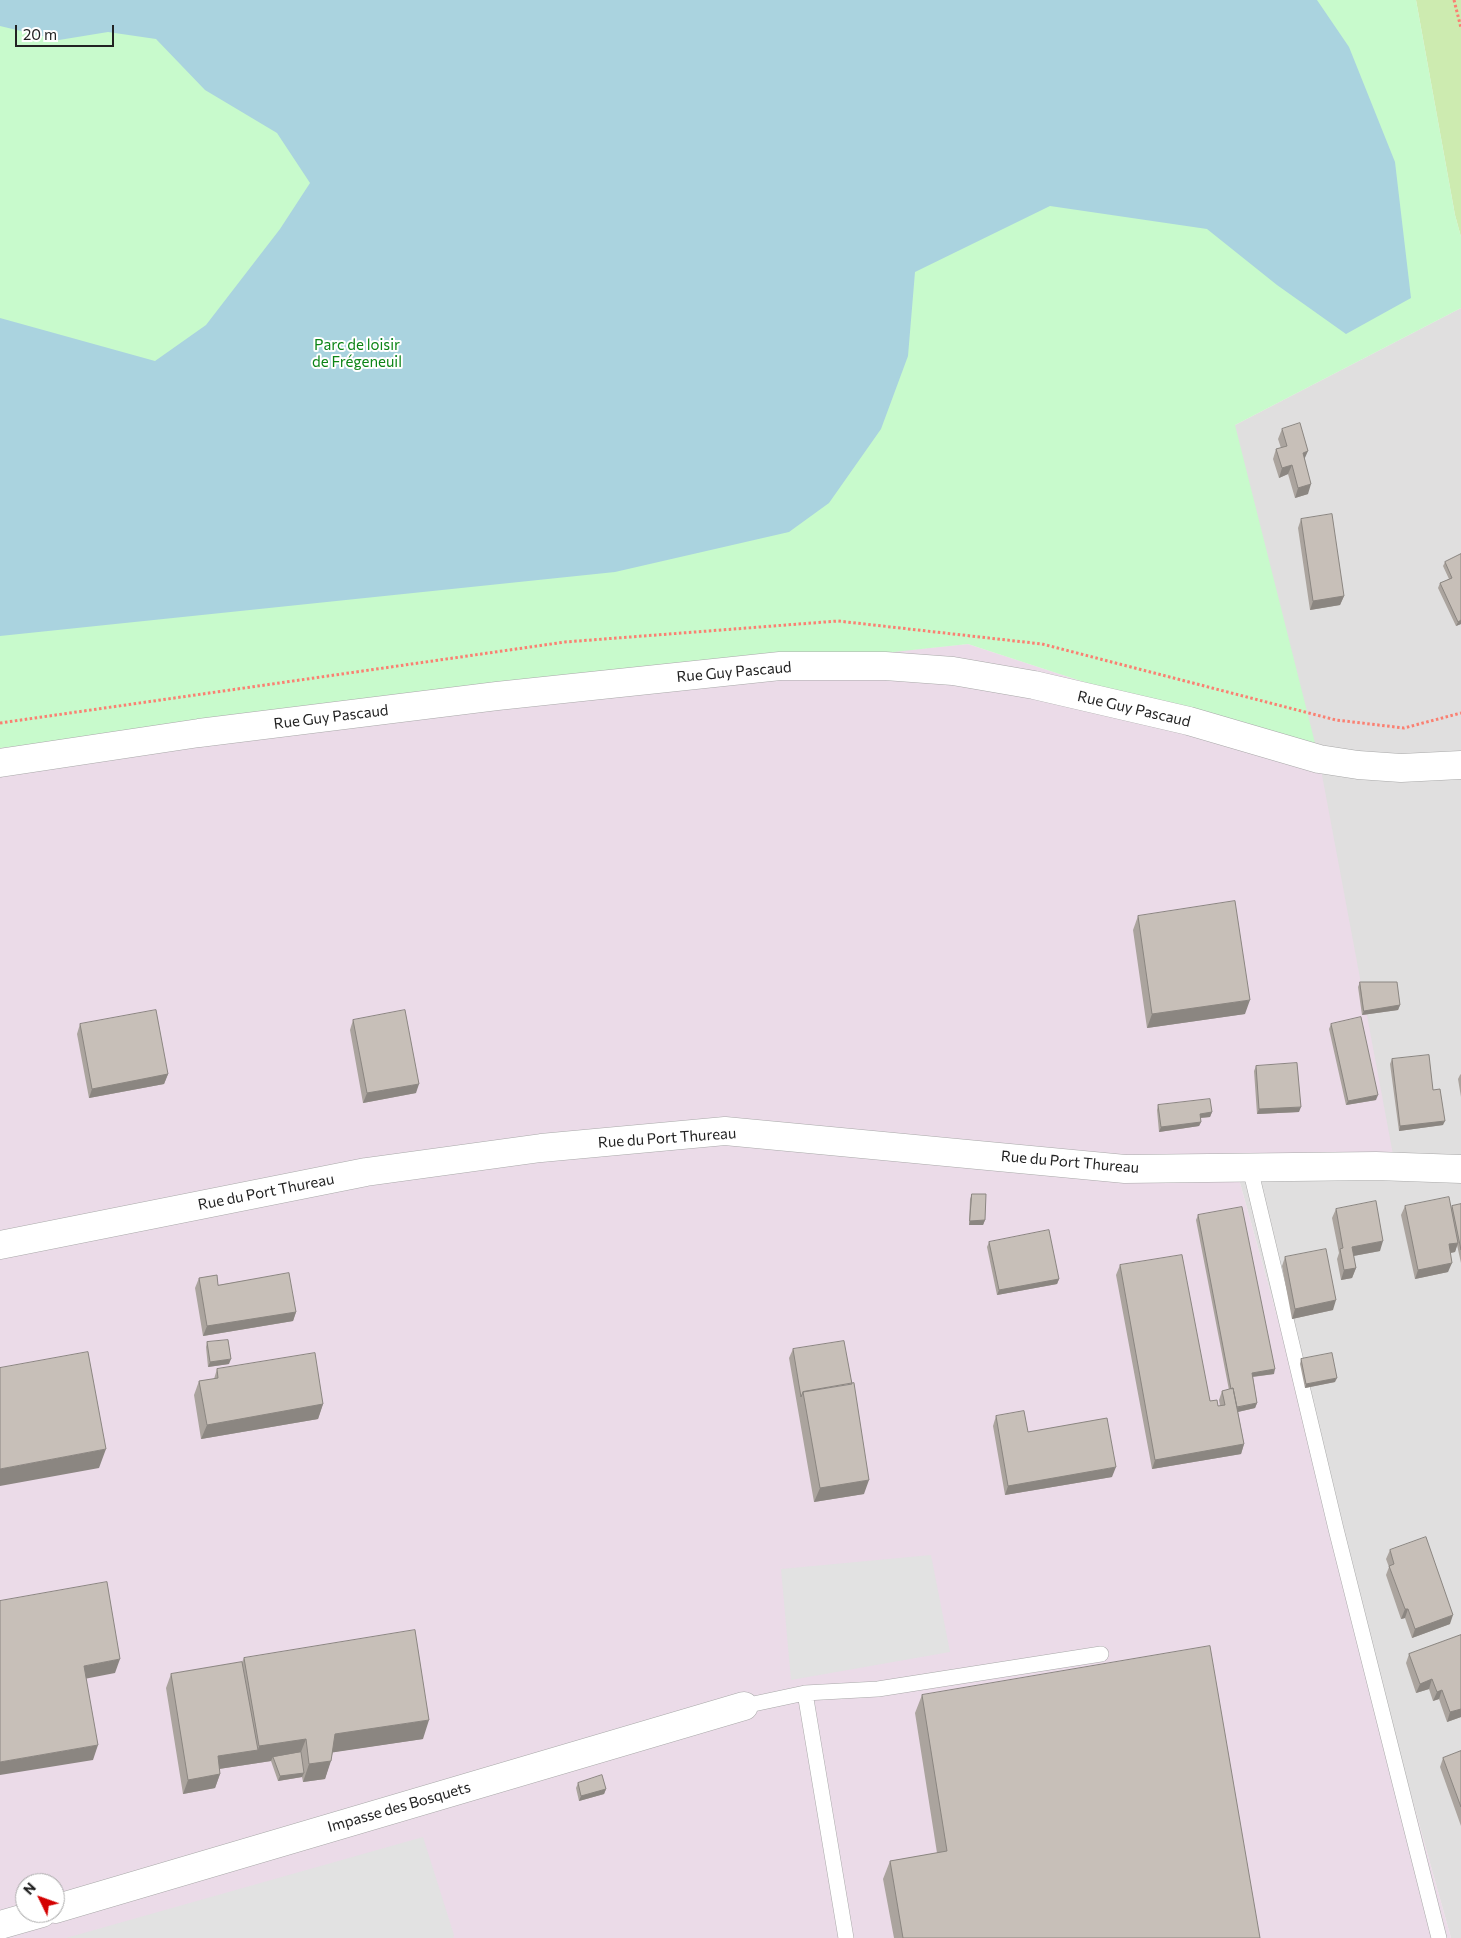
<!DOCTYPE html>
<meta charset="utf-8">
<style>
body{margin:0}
#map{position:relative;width:1461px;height:1938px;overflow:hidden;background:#f2efe9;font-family:Commissioner,sans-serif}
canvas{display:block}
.north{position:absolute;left:15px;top:1873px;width:50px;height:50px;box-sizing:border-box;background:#fff;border:1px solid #a7a7a7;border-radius:50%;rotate:312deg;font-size:14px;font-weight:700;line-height:20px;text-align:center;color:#222}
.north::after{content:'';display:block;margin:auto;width:18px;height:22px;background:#d40000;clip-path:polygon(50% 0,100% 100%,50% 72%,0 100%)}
.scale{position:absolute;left:15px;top:25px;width:99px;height:22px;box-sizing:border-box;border:2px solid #222;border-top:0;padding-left:6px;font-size:15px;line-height:18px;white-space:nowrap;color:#222;-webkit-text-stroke:4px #fff;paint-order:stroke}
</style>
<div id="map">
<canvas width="1461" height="1938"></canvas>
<div class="north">N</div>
<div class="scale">20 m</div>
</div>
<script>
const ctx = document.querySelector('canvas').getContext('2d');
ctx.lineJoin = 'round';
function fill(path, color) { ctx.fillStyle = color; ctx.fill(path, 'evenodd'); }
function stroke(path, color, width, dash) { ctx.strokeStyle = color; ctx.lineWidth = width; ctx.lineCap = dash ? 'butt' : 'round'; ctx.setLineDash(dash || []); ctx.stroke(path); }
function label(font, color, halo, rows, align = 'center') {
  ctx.font = font + ' Commissioner,sans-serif'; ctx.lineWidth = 4; ctx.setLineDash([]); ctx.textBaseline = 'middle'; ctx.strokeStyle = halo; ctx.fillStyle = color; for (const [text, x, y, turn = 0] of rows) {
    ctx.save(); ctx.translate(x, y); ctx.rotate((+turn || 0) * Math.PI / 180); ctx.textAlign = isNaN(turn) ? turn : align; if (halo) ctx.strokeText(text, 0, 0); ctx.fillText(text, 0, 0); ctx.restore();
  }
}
const residential = new Path2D(`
 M 1461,308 L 1461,1938 L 1451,1938 L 1238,1176 L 1235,425 Z`);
const industrial = new Path2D(`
 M 968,644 L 1319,759 L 1397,1176 L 1238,1176 L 1451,1938 L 0,1938 L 0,739 ZM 25,1883 L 55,1883 L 55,1913 L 25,1913 Z`);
const grass = new Path2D(`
 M 1416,0 L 1461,0 L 1461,237 L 1455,215 Z`);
const park = new Path2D(`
 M 0,0 L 1416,0 L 1455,215 L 1461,237 L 1461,308 L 1235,425 L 1319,759 L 968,644 L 0,748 Z`);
const parking = new Path2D(`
 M 931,1555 L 950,1652 L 791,1680 L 781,1569 Z
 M 423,1837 L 454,1935 L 453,1938 L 66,1938 Z`);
const water = new Path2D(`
 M 0,0 L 1317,0 L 1349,47 L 1395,162 L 1411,298 L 1346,334 L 1277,285 L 1207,229 L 1050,206 L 915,272 L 908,356 L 881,429 L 829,503 L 789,532 L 615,572 L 0,636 L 0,318 L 155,361 L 206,325 L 280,229 L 310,183 L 277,133 L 205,90 L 156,39 L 108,32 L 59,40 L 0,26 Z`);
const path = new Path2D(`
 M 1454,0 L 1461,28
 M 0,723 L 565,642 L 838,621 L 1042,644 L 1336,720 L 1404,728 L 1461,713`);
const lane = new Path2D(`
 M 1250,1168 L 1336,1529 L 1439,1938
 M 805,1693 L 846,1938
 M 744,1706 L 805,1693 L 878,1689 L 1101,1654`);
const street = new Path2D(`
 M 0,763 L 199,733 L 497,696 L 780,666 L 885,666 L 953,671 L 1034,685 L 1189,721 L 1319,759 L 1358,765 L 1401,768 L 1461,765
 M 0,1245 L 366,1172 L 541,1148 L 725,1131 L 1125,1169 L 1376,1166 L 1461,1169
 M 55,1909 L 744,1706
 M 0,1925 L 42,1913`);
const wall = new Path2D(`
 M 1282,429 L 1305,459 L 1308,494 L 1295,498 L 1288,474 L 1279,478 L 1273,459 L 1276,449 L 1281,448 L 1278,439 Z
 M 1301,519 L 1344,596 L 1340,605 L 1310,610 L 1298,528 Z
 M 1461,554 L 1461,624 L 1456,626 L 1438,588 L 1440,583 L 1449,579 L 1443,566 L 1445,562 Z
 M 1138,916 L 1245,1014 L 1147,1028 L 1133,930 Z
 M 1360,982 L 1400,1005 L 1398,1010 L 1362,1015 L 1358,987 Z
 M 353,1020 L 416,1093 L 363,1103 L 350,1030 Z
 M 80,1024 L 168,1074 L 164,1084 L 89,1098 L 77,1034 Z
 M 1331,1024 L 1376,1100 L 1346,1105 L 1329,1029 Z
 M 1392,1059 L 1433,1090 L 1443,1125 L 1399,1131 L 1390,1064 Z
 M 1256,1066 L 1299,1112 L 1257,1114 L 1254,1071 Z
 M 1461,1074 L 1461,1097 L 1458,1079 L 1460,1075 Z
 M 1158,1105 L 1212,1112 L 1210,1117 L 1201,1118 L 1201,1122 L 1199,1126 L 1159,1132 L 1157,1110 Z
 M 972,1194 L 985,1220 L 983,1225 L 969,1225 L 970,1199 Z
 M 1461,1204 L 1461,1263 L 1457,1245 L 1455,1252 L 1450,1253 L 1448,1272 L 1415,1279 L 1401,1215 L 1405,1206 L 1451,1208 L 1452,1206 Z
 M 1336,1209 L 1380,1251 L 1353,1256 L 1356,1268 L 1352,1278 L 1341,1280 L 1337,1259 L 1339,1253 L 1332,1218 Z
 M 1198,1215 L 1274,1374 L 1253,1377 L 1257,1403 L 1255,1408 L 1238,1412 L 1244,1444 L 1241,1454 L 1152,1469 L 1116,1275 L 1120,1265 L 1210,1401 L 1218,1406 L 1220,1406 L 1219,1400 L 1222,1391 L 1229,1390 L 1196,1220 Z
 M 989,1242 L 1059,1279 L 1057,1284 L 997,1295 L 987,1247 Z
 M 1285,1257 L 1333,1310 L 1292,1319 L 1282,1266 Z
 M 199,1278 L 296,1312 L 293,1321 L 203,1336 L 195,1288 Z
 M 207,1342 L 229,1364 L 208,1367 L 206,1347 Z
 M 793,1349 L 864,1494 L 814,1502 L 789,1358 Z
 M 1301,1359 L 1335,1382 L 1305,1388 L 1300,1364 Z
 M 217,1369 L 323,1404 L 318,1419 L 201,1439 L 194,1395 L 199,1381 L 214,1379 Z
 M 996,1416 L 1028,1432 L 1112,1477 L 1005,1495 L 993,1426 Z
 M 1390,1550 L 1450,1624 L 1412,1638 L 1405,1618 L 1401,1619 L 1386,1575 L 1389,1567 L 1386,1559 Z
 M 1461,1635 L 1461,1717 L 1447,1722 L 1439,1699 L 1433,1701 L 1429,1689 L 1416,1693 L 1406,1663 L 1409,1654 Z
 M 244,1658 L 423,1739 L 333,1752 L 325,1779 L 303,1782 L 302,1777 L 278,1781 L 271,1761 L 219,1769 L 220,1774 L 215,1788 L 183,1794 L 166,1688 L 171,1674 L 242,1662 Z
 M 922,1695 L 1260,1938 L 894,1938 L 883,1879 L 890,1861 L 937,1853 L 915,1713 Z
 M 1461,1751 L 1461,1826 L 1440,1767 L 1443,1758 Z
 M 578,1783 L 606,1789 L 604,1794 L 579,1801 L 576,1788 Z`);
const shadedWall = new Path2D(`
 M 1308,451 L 1304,460 L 1303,453 Z
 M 1292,465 L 1288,474 L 1279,478 L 1282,468 Z
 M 1311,484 L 1308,494 L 1295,498 L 1298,488 Z
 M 1344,596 L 1340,605 L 1310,610 L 1313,601 Z
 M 1461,620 L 1461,624 L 1456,626 L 1458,622 Z
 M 1250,1000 L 1245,1014 L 1147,1028 L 1152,1014 Z
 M 1400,1005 L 1398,1010 L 1362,1015 L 1364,1011 Z
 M 168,1074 L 164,1084 L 89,1098 L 92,1089 Z
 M 419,1084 L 416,1093 L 363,1103 L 367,1093 Z
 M 1378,1095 L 1376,1100 L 1346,1105 L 1348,1101 Z
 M 1301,1107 L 1299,1112 L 1257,1114 L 1259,1109 Z
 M 1212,1112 L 1210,1117 L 1198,1118 L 1200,1114 Z
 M 1445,1121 L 1443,1125 L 1399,1131 L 1400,1126 Z
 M 1201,1122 L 1199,1126 L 1159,1132 L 1161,1127 Z
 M 985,1220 L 983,1225 L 969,1225 L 970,1221 Z
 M 1383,1241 L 1380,1251 L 1348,1257 L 1352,1247 Z
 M 1458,1243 L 1455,1252 L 1445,1254 L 1449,1244 Z
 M 1452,1263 L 1448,1272 L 1415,1279 L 1418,1270 Z
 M 1356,1268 L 1352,1278 L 1341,1280 L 1344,1270 Z
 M 1059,1279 L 1057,1284 L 997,1295 L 999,1290 Z
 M 1336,1300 L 1333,1310 L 1292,1319 L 1295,1309 Z
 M 296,1312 L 293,1321 L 203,1336 L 207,1326 Z
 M 231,1359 L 229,1364 L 208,1367 L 210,1362 Z
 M 1275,1369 L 1274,1374 L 1250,1377 L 1252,1373 Z
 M 1337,1378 L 1335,1382 L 1305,1388 L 1306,1384 Z
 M 1257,1403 L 1255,1408 L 1233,1413 L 1235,1408 Z
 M 323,1404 L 318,1419 L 201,1439 L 207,1425 Z
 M 1244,1444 L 1241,1454 L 1152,1469 L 1155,1460 Z
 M 106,1449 L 99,1468 L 0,1486 L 0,1469 Z
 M 1116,1467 L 1112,1477 L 1005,1495 L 1008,1486 Z
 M 869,1480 L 864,1494 L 814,1502 L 820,1488 Z
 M 1405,1609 L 1408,1609 L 1405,1618 L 1401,1619 Z
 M 1453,1615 L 1450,1624 L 1412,1638 L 1415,1629 Z
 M 120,1659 L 115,1673 L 79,1680 L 84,1666 Z
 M 1432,1679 L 1429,1689 L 1416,1693 L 1420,1684 Z
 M 1442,1690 L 1439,1699 L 1433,1701 L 1437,1692 Z
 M 1461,1709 L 1461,1717 L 1447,1722 L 1450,1712 Z
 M 429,1720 L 423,1739 L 329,1753 L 335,1734 Z
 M 306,1739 L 299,1757 L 273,1757 L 271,1761 L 212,1770 L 218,1756 L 258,1750 L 259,1746 Z
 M 98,1745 L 93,1760 L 0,1775 L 0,1762 Z
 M 331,1761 L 325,1779 L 303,1782 L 309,1764 Z
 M 304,1773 L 302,1777 L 278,1781 L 280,1776 Z
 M 220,1774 L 215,1788 L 183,1794 L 188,1780 Z
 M 606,1789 L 604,1794 L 579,1801 L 581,1796 Z`);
const building = new Path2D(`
 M 1300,423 L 1308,451 L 1303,453 L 1311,484 L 1298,488 L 1292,465 L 1282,468 L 1276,449 L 1287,446 L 1282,429 Z
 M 1332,514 L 1344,596 L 1313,601 L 1301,519 Z
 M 1461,554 L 1461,620 L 1458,622 L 1440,583 L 1452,578 L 1445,562 Z
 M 1235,901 L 1250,1000 L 1152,1014 L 1138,916 Z
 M 1360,982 L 1397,982 L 1400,1005 L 1364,1011 Z
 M 156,1010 L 168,1074 L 92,1089 L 80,1024 Z
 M 405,1010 L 419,1084 L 367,1093 L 353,1020 Z
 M 1361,1017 L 1378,1095 L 1348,1101 L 1331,1024 Z
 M 1429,1055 L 1433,1090 L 1440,1089 L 1445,1121 L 1400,1126 L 1392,1059 Z
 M 1297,1063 L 1301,1107 L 1259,1109 L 1256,1066 Z
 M 1210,1099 L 1212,1112 L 1200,1114 L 1201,1122 L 1161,1127 L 1158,1105 Z
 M 972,1194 L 986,1194 L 985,1220 L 970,1221 Z
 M 1449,1197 L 1458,1243 L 1449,1244 L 1452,1263 L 1418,1270 L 1405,1206 Z
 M 1376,1201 L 1383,1241 L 1352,1247 L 1356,1268 L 1344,1270 L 1340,1249 L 1343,1248 L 1336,1209 Z
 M 1461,1204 L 1461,1250 L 1452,1206 Z
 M 1242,1207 L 1275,1369 L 1252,1373 L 1257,1403 L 1237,1407 L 1233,1388 L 1231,1389 L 1198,1215 Z
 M 1049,1230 L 1059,1279 L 999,1290 L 989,1242 Z
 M 1326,1249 L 1336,1300 L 1295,1309 L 1285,1257 Z
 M 1182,1255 L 1210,1401 L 1217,1400 L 1218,1406 L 1225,1405 L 1222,1391 L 1233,1388 L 1244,1444 L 1155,1460 L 1120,1265 Z
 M 289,1273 L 296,1312 L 207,1326 L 199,1278 L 217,1275 L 218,1285 Z
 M 228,1340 L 231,1359 L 210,1362 L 207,1342 Z
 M 844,1341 L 852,1384 L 803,1392 L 801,1397 L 793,1349 Z
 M 88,1352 L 106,1449 L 0,1469 L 0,1368 Z
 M 315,1353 L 323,1404 L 207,1425 L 199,1381 L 218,1378 L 217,1369 Z
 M 1332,1353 L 1337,1378 L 1306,1384 L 1301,1359 Z
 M 854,1383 L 869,1480 L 820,1488 L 803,1392 Z
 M 1024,1411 L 1028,1432 L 1107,1418 L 1116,1467 L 1008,1486 L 996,1416 Z
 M 1426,1537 L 1453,1615 L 1415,1629 L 1408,1609 L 1405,1609 L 1389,1566 L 1394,1564 L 1390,1550 Z
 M 107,1582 L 120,1659 L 84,1666 L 98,1745 L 0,1762 L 0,1601 Z
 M 415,1630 L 429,1720 L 335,1734 L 331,1761 L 309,1764 L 306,1739 L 259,1746 L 244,1658 Z
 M 1461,1635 L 1461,1709 L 1450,1712 L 1442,1690 L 1437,1692 L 1432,1679 L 1420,1684 L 1409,1654 Z
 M 1210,1646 L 1260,1938 L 903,1938 L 890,1861 L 947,1851 L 922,1695 Z
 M 242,1662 L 258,1750 L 218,1756 L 220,1774 L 188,1780 L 171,1674 Z
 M 1461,1751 L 1461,1807 L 1443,1758 Z
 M 301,1752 L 304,1773 L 280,1776 L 273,1757 Z
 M 602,1775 L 606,1789 L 581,1796 L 578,1783 Z`);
const parkNames = [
 ["Parc de loisir",357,345],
 ["de Frégeneuil",357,362]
];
const streetNames = [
 ["Rue Guy Pascaud",734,672,-5],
 ["Rue Guy Pascaud",1134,709,13],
 ["Rue Guy Pascaud",331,717,-7],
 ["Rue du Port Thureau",667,1138,-4],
 ["Rue du Port Thureau",1070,1162,5],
 ["Rue du Port Thureau",266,1192,-11],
 ["Impasse des Bosquets",399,1807,-16]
];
fill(residential, '#e0dfdf');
fill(industrial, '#ebdbe8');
fill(grass, '#cdebb0');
fill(park, '#c8facc');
fill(parking, '#e2e2e2');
fill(water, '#aad3df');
stroke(lane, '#a9a9a9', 16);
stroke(street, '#a9a9a9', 29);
stroke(path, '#fa8072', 3, [2.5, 2.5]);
stroke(lane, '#fff', 15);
stroke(street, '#fff', 28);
fill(wall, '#aba49e');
fill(shadedWall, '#8b8681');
fill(building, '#c7bfb8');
stroke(building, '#8b8681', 1);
label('15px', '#0c8416', '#fff', parkNames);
label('15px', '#222', '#fff', streetNames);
</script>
